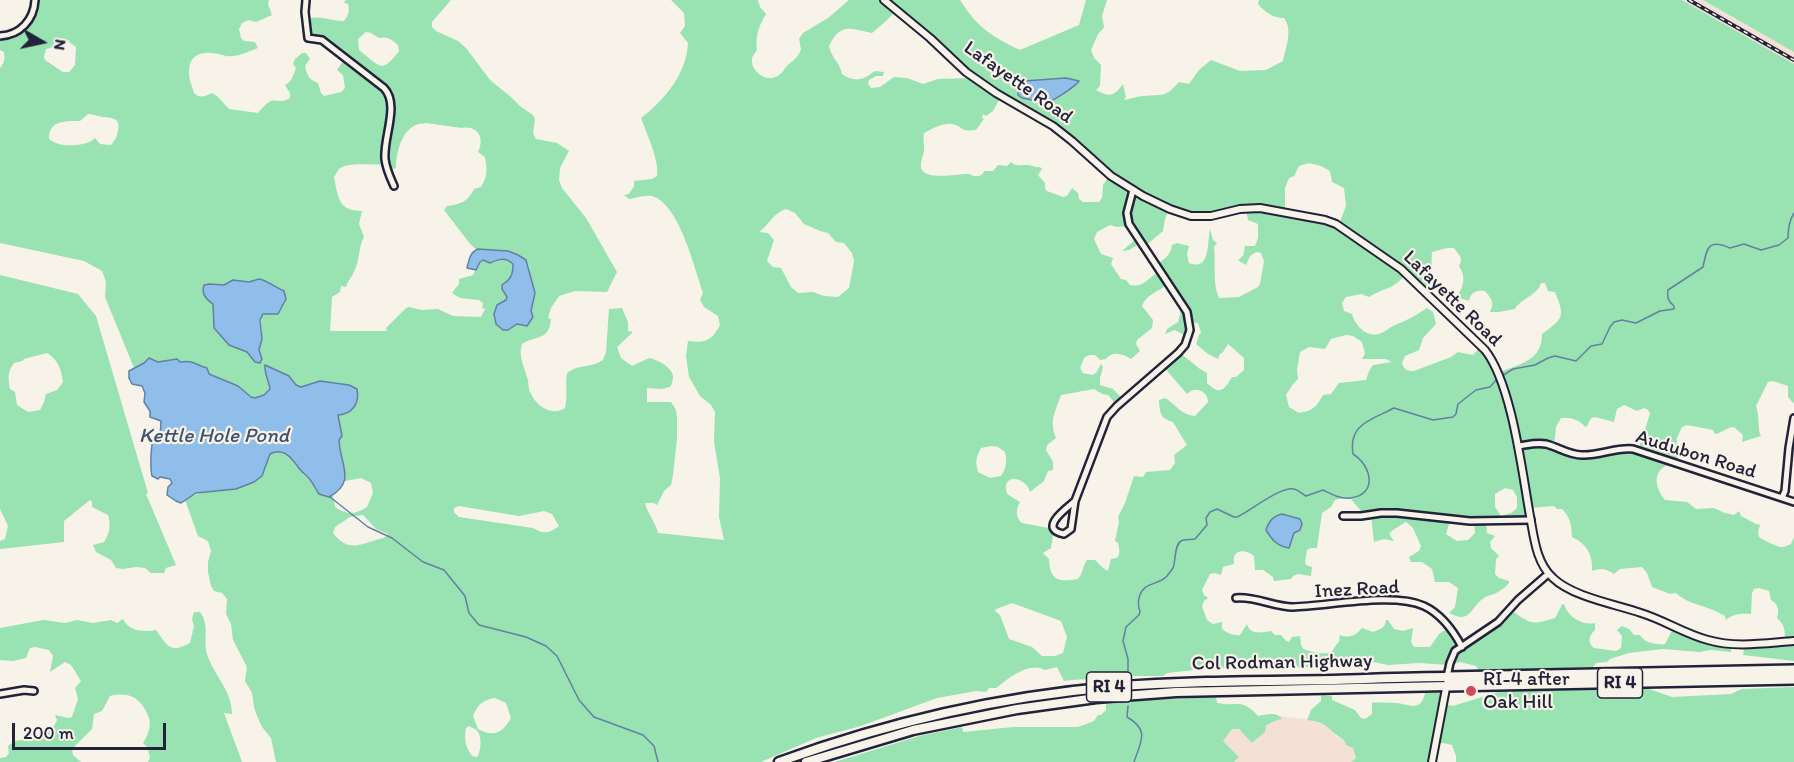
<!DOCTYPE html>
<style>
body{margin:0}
#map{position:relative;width:1794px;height:762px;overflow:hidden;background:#f7f3e8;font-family:Itim,sans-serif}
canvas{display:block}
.north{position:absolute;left:12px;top:12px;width:60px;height:60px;-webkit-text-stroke:4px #f7f3e8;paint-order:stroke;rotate:99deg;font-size:16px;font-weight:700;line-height:24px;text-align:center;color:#22223b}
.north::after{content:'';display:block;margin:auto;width:21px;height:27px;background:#22223b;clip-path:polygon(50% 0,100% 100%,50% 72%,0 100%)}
.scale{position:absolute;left:12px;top:723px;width:154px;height:27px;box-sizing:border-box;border:3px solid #22223b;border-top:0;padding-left:8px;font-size:18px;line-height:21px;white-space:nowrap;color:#22223b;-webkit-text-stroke:4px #f7f3e8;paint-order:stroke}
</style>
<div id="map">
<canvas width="1794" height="762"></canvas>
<div class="north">N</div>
<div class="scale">200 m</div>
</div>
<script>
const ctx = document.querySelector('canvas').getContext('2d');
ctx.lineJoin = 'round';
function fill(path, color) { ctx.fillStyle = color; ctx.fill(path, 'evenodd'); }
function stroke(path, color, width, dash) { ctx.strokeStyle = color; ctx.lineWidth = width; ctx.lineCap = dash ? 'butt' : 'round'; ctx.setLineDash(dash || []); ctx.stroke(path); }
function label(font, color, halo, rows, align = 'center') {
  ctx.font = font + ' Itim,sans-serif'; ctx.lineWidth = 4.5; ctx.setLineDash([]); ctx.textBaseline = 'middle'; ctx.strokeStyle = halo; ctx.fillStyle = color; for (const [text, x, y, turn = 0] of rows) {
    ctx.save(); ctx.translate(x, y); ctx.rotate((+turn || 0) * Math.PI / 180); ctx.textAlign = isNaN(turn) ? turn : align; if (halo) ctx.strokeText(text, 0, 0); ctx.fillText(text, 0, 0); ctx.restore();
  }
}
const built = new Path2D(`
 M 1682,0 L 1703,0 L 1794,52 L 1794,64 Z
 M 1280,716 L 1320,721 L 1326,724 L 1337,737 L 1344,740 L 1346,745 L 1353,748 L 1356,758 L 1351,762 L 1234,762 L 1239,757 L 1223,741 L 1232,729 L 1234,727 L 1239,729 L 1253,743 L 1263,733 L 1266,726 L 1271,721 L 1281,719 Z`);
const green = new Path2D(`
 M 33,0 L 269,0 L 268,4 L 272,15 L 256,22 L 248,20 L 242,23 L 239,29 L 241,38 L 244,41 L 255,42 L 258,48 C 250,51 235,58 226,56 C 212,52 191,48 189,70 C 188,77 192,86 194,93 C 200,99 205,96 212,93 L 218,97 L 229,109 L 258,113 C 276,91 274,107 290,98 L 290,93 L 285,85 C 292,82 293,75 296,68 L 293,64 L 295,59 L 302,53 L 306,53 L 310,59 L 305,66 C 307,75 309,80 318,83 L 321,93 L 324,96 L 341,92 L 345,88 L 343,75 L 337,70 L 344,60 C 330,49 309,38 304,20 C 321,14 327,21 344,21 C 348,16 350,11 348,4 L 343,2 L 347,0 L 451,0 L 432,22 L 432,27 L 436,31 L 458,41 L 466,48 L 490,80 L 511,97 L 520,106 L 533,115 L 535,119 L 533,133 L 536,139 L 557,143 L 569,151 L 560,168 L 559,180 L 562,188 L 586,218 L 617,272 L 607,292 L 575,291 L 559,296 L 551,308 L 548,318 L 551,319 C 549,341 536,335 522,344 C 518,356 524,366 527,377 C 529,382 528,388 530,392 C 536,406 552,417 565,408 C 568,396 565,385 567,373 C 578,364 592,368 603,360 L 606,352 L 609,309 L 622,308 L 628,322 L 628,331 L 633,332 L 617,347 L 621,358 L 632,366 L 649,358 C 659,360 678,370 672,382 C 671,386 671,387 666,388 C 660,390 652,388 647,388 L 647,402 L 671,402 L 676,410 L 677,417 L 677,439 L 673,475 L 671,485 L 664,491 L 657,505 L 654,503 L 645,503 C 648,515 655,521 658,533 L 724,540 L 719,517 L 720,478 L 714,442 L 715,412 L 711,405 L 700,396 L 689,377 L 686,356 L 688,341 C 707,343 711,341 720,325 L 718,316 L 704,307 L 700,300 L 703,293 C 694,267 681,212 657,198 C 648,193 638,198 629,199 L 624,195 L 629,194 L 634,186 L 634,181 L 652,179 L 657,176 C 660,162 646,132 641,118 C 664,101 687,73 688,43 L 680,33 L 685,26 L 684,13 L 671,0 L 758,0 L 760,7 L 766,14 C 759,25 755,37 757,50 C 756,51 753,56 752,58 C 750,72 768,84 779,75 C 783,73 785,67 789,64 C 795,59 799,56 801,49 L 799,39 L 803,33 L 828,18 L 849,0 L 960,0 C 977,27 992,37 1020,50 L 1079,25 L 1086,0 L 1107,0 L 1102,16 L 1104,26 L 1103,29 L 1098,34 L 1091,50 L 1094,58 L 1101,65 L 1100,86 L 1096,90 C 1110,98 1114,96 1123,84 L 1126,97 L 1124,100 C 1131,99 1137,96 1144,96 C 1163,94 1165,98 1179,82 L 1189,84 L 1199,70 L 1211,60 L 1240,71 L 1266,70 L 1283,61 C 1286,47 1293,30 1284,18 C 1273,18 1265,12 1258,4 L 1259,0 L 1682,0 L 1794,64 L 1794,404 L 1788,397 L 1788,386 L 1773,381 L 1768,382 L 1756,406 C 1760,417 1757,429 1761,436 L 1742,442 L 1743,435 L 1734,427 C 1727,427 1722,433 1715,434 L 1713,430 L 1687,425 L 1682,427 L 1677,438 L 1677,445 L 1681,448 L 1676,462 C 1653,467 1652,484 1665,500 L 1687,502 L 1696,509 L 1714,508 L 1725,513 L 1734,515 L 1739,511 L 1741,516 C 1748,519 1752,523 1760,525 L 1758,532 L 1759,537 C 1763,540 1778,547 1781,547 C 1785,547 1788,545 1791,544 L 1794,537 L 1794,661 L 1743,655 L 1745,644 L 1785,641 C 1785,631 1785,625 1777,618 C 1779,610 1779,605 1771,600 L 1769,591 L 1759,588 L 1754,589 L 1752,593 L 1751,614 C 1742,613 1732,614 1726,620 L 1725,616 C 1710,606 1688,605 1676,593 L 1670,594 L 1652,587 L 1647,573 L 1642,567 L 1620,569 L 1614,574 C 1605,568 1601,568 1592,571 C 1593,555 1587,544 1572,537 C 1571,525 1571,518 1562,509 L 1557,509 L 1554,506 L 1530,508 L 1531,517 L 1509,520 L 1501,516 L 1486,521 L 1487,533 L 1495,536 L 1490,542 L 1491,548 L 1499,556 L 1496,559 L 1495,574 L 1499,578 L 1509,581 L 1509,583 C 1506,586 1502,590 1498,592 C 1494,595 1488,595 1484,598 C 1470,607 1471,625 1449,613 L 1455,607 L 1458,588 L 1449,582 L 1435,582 L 1432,569 L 1422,562 L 1411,562 L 1409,557 L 1419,551 L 1421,546 L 1413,528 L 1406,522 L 1393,530 L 1389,534 L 1394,541 L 1384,539 L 1374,542 L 1371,515 L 1365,516 L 1351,499 L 1343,498 L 1335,500 L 1331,507 L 1322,513 L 1317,548 L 1311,548 L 1307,550 L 1305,561 L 1306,565 L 1312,567 L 1311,576 L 1298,574 L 1293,576 L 1291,579 L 1274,581 L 1273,577 L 1263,570 L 1255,570 L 1254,556 C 1250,552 1239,548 1235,555 C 1233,558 1234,561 1234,564 L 1223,567 L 1221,575 L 1215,573 L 1210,574 L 1202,590 L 1204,595 L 1208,598 L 1204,601 L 1202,606 L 1207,620 L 1213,624 L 1222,622 L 1222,629 C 1227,633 1234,636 1240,635 L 1247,624 C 1250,636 1263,632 1271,631 L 1275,635 L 1281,635 L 1286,641 L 1289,642 L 1292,637 L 1300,636 L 1301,645 L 1303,649 C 1310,651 1327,657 1333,650 C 1335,647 1336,644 1339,642 L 1340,635 C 1350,639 1356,635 1362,628 L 1373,632 C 1381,629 1385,628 1386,620 L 1388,620 L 1394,629 L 1403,631 L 1413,628 L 1411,642 L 1414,647 L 1430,647 L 1439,634 L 1449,627 L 1462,645 L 1511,610 C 1532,625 1531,625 1555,618 L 1561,607 L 1561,605 L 1564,604 C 1568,617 1582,626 1595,623 L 1595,630 C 1589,635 1587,643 1594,648 L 1616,651 L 1621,648 L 1622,636 L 1617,630 L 1622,626 L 1629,629 L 1634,635 L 1640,635 C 1644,643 1657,645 1665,644 L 1674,627 L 1704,639 L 1732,644 L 1731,652 L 1711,650 L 1699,652 L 1663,649 L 1629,653 L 1610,659 L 1607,662 L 1596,663 L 1593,667 L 1479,671 L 1476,666 L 1460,662 L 1450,665 L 1419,663 L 1388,665 L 1373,662 L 1340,662 L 1313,667 L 1211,668 L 1167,673 L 1163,676 L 1108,676 C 1094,681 1078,678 1064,681 L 1057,667 L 1045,670 C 1029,661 1009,678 996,688 L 989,688 L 986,692 L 976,691 L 937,698 L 861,726 L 816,738 L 761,762 L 276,762 L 271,738 L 262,727 L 257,716 L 254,707 L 252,693 L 245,681 L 247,667 L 233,640 L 231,624 L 226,614 L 227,599 L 222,593 L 214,591 L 211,586 L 208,572 L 208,562 L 211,551 L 208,541 L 198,536 L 185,500 C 217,480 257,505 270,454 C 286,445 292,461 300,471 C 307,477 312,482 316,490 L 333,496 L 335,507 C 347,515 354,515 367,507 L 373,493 L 371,483 L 361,478 L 345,481 L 344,469 L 339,449 L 338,414 L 320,381 L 301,387 L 296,385 L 289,376 L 265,365 C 264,373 269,381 270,389 L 264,395 L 255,398 L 251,397 L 238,386 L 209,374 L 201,366 L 188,361 L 144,363 L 134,368 L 105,297 L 106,282 L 102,271 L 84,261 L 0,243 L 0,68 C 4,64 5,58 4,52 L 0,50 L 0,35 C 23,29 29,24 33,0 ZM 896,11 L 971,78 L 938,79 L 923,84 L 907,78 L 894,77 L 880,87 L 871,88 L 868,84 L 869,80 L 876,76 L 883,76 L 884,72 L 875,71 C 863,80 855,83 842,74 C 839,61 832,59 829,46 C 841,22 850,29 872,33 L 885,22 ZM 366,32 L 371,33 L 379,38 C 388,36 392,40 398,45 L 399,51 C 381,75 380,66 359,50 L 358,39 ZM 59,40 L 66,40 L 76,47 L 75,65 L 69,72 L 63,72 L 45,60 L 44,57 L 46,49 L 55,47 ZM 1066,78 L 1079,81 L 1077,84 L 1047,103 L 1024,81 ZM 1001,96 L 1073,141 L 1110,175 L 1103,185 L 1102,198 L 1099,202 L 1083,202 L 1079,199 L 1078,193 L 1072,188 L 1067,196 L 1063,197 L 1047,191 L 1045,189 L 1045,183 L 1038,175 L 1042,169 L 1040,167 C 1034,168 1032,165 1027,165 C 1020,165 1017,167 1011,162 L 1007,166 L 998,165 L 993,171 L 985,171 C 982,174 981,176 977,176 C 972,177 972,174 968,174 C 957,174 928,180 922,170 C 918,163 925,155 924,147 C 924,141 923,139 924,133 C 931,129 944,122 952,124 C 965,127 959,132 976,130 L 984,119 L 982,118 L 983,114 L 986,116 L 993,111 ZM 88,114 C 94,114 99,117 103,117 C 113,118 121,118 118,131 C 117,137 115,140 111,145 L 100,144 L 95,138 C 87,147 58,148 49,139 C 48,120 67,121 80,121 ZM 426,123 L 462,128 C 478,125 485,139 478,152 L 485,157 C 487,168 488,176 481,187 L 474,189 C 469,201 459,205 447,206 L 444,210 L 471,245 L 477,250 L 508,251 L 529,266 L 530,280 L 535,293 L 531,311 L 533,317 L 528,325 L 517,324 L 503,330 C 493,321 494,317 497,305 L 506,301 L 507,297 L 502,289 C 510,281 513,276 513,264 C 505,258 499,259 490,263 L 483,260 L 480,262 L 473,275 L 459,279 L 459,284 L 452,293 L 460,298 L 479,300 L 483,303 L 482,308 L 485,309 L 481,317 L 453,316 L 438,309 L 422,310 L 409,307 L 406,308 L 386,328 L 387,331 L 330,331 L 332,297 L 340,292 L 341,286 L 346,287 C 348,280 353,276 355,269 C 360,259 358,248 364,237 L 359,224 L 362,211 C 338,211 338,197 334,177 C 335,176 338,170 339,169 C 349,161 372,166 384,164 L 387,171 L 396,168 C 396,154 401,131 416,125 C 419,123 423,124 426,123 ZM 1309,163 L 1321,166 L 1330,171 L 1332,182 L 1344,188 L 1346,206 L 1339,224 L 1285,211 L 1285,188 L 1289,178 L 1294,176 L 1299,166 ZM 786,209 L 795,213 L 804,224 L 820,231 L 828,233 L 836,242 L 844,243 L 852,253 L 854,261 L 849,288 L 838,297 L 824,296 L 813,292 L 798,293 L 791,287 L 781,268 L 773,267 L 767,261 L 774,240 L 768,233 L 759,232 C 771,223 772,214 786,209 ZM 1169,209 L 1205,216 L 1246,209 L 1248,220 L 1258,224 L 1258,238 L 1255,246 L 1245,246 L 1243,256 L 1238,260 L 1246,265 L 1250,256 L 1256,252 L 1261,253 L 1264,261 L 1260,284 L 1258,287 L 1239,297 L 1219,298 C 1212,282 1216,264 1214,247 L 1217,243 L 1213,240 L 1210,229 C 1207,241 1211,272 1189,263 L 1187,254 L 1189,246 L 1177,243 L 1172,245 C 1171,256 1163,260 1154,266 L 1158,271 L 1157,273 C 1147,279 1143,288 1130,285 L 1126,280 L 1121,279 L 1111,264 L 1113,258 L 1101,254 L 1094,239 L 1097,232 L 1110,225 L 1117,227 L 1128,226 L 1136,239 L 1122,251 L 1129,250 L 1139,244 L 1143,248 L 1163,231 L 1165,219 ZM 1447,248 L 1454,248 C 1459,255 1464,258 1459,266 C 1466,277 1464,285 1457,297 L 1469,301 C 1470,293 1477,289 1485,291 C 1491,298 1495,303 1490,312 L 1499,312 L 1515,309 C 1521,298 1537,296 1541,283 L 1545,283 L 1548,291 L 1555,292 C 1565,317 1564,318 1542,334 C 1542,362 1519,363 1499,373 L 1480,347 L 1473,355 L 1458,352 L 1451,357 L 1414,371 C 1407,371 1404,370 1402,363 L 1405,356 L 1419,350 L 1423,338 L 1436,324 L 1433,312 L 1427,308 C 1414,317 1407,320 1393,326 C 1389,328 1385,332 1381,333 C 1368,339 1355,326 1352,314 L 1344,311 L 1342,303 L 1346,297 L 1361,294 L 1369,297 C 1385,287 1393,290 1405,275 L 1424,291 C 1437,275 1430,271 1432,252 ZM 233,280 L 249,282 L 268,281 L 275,288 L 261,318 L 262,339 L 259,350 L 262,359 L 250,357 L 247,352 L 229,345 L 214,328 L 213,303 L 210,284 L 224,285 ZM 1167,285 L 1182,307 L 1178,322 L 1167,329 L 1165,334 L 1175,330 L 1186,336 L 1189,322 L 1198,323 L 1201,332 L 1199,335 L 1196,344 L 1208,354 L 1218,359 L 1220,354 L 1223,352 L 1228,344 L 1244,358 L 1244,370 L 1236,377 L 1232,377 C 1224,390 1220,396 1207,383 L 1207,373 L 1200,369 L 1178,351 L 1162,365 L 1187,394 C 1195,385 1208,391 1208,402 L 1195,416 C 1179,414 1177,405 1165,398 L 1159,400 C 1160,414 1160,418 1173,422 L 1187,445 L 1174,455 L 1175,463 L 1170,470 L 1146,472 L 1143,477 L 1134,476 L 1125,503 L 1118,517 L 1119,522 L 1115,541 L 1118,543 C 1119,548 1121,553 1117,558 L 1111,559 L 1108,571 L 1103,568 L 1095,560 L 1087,560 C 1082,567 1084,571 1078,579 C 1058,582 1050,581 1049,559 L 1043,553 L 1051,548 L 1054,529 L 1022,523 C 1015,518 1016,508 1020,502 L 1007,494 C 1000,473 1026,476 1030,492 L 1044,481 L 1048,471 L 1053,470 L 1053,462 L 1046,450 L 1047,445 L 1056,438 C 1049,420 1055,413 1061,395 L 1094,389 L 1102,394 L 1108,395 L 1116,404 L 1122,398 L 1113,389 L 1100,385 L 1100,378 L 1103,367 L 1101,364 L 1096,373 L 1092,375 L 1083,373 L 1080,368 L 1084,358 L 1089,355 L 1095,355 L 1100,360 L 1106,359 C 1112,350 1124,354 1131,359 L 1140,351 L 1136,344 L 1137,340 L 1152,328 L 1153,320 L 1142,306 C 1146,295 1157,292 1167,285 ZM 1346,335 L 1353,336 L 1362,342 L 1365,354 L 1362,359 L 1386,359 L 1392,362 L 1373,365 L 1369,371 L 1366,380 L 1339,383 L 1331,394 L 1323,395 C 1317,406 1313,411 1299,413 L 1289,407 L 1286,395 L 1293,384 L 1298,379 L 1297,370 L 1300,352 L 1309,347 L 1325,349 L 1331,339 ZM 1624,405 L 1637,411 L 1644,408 L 1648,410 L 1650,413 L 1645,430 L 1642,435 L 1639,450 L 1580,455 L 1554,446 L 1556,427 L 1561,418 C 1570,417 1580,420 1585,427 L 1587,426 L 1591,418 L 1595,417 L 1614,422 L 1617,409 ZM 991,446 L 998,447 L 1005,452 C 1007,462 1007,467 1001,476 L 990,478 L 978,472 C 975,462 976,457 981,448 ZM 1505,488 L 1513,490 L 1517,497 L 1517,508 L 1511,513 L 1501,516 L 1495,507 L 1495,494 ZM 459,506 L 519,516 L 544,511 L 552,514 L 559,526 C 549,534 543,534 533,528 L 459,517 L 454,512 L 454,508 ZM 1282,514 L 1300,530 L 1294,533 L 1268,523 L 1275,516 ZM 363,515 L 376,529 L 388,534 C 384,539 382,538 376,540 C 357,546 347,551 333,533 L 335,527 L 350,517 ZM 1456,520 L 1474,522 L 1475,533 L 1468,540 L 1457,541 L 1446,534 L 1449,524 ZM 1012,603 L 1061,621 L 1067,637 L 1063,653 L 1055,656 L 1042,656 L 1032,647 L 1009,639 L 1000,615 L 994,610 ZM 495,698 L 506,703 L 511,718 C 502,734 493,737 478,729 L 473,716 C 478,704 483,700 495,698 ZM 469,726 C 472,728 477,729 478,732 C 482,738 481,752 477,757 L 472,756 C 465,746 464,739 466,728 Z
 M 1703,0 L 1794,0 L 1794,52 Z
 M 0,275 L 78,294 L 96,316 L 148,493 L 146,494 L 176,565 L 166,568 L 164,573 L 151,573 L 145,568 L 136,567 L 123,569 L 116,568 L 111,560 L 96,552 L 93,545 L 104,542 C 110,532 111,526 108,515 L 92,507 L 92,502 L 90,500 L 64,521 L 64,542 L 0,549 L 0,541 L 5,539 L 8,526 L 0,509 ZM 47,353 C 59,361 61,369 63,382 L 57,390 L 46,394 L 44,402 L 40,410 L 28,412 L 17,405 L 15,392 L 10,389 C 8,378 7,373 14,363 L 22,361 L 24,359 Z
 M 194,612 L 200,612 C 210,625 203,639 207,654 C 214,676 232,690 232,714 L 224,713 L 242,762 L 148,762 L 150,758 L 148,748 L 143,743 C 145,739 148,735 149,730 C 151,723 149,717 146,711 C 138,696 127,692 110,696 L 102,711 L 94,714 L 92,729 L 72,749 L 73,755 L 81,762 L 0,762 L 0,758 L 6,757 L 9,753 L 8,746 L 15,741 L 36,738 L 39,735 L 39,730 L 54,726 L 57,720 L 55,715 L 68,718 L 72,717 L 78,699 L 75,688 L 81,681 L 71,665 L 65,662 L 50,672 L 53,656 L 49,650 L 35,647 L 30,648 L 26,658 L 13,661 L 0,660 L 0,628 L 43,620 L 65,623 L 77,620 L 93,623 L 111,620 L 117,623 L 123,619 C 129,632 145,632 156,630 C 168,646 169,654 190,643 L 194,626 L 192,619 Z
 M 1794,687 L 1794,762 L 1456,762 L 1456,756 L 1452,745 L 1443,743 L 1436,744 L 1433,762 L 1351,762 L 1356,758 L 1353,748 L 1346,745 L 1344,740 C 1327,730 1329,722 1307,720 L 1311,710 L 1321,701 L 1321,695 L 1332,696 L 1332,700 L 1355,710 L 1361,718 L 1365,719 L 1372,714 L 1372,703 C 1376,702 1393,703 1397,703 C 1410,705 1421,712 1425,693 L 1428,693 L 1445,692 L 1444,704 L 1453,706 L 1501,691 L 1649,689 L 1672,697 L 1731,694 L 1742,689 Z
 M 1216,697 L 1217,703 C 1238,707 1242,698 1258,716 C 1266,715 1276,711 1282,719 C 1276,720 1271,722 1266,726 L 1265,732 L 1252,743 L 1239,729 L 1232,729 L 1223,741 L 1239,757 L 1234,762 L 835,762 L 919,736 L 962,727 L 963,732 L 1013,727 L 1078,727 L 1094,721 L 1098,715 L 1101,715 L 1106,710 L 1106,704 L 1149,700 Z`);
const water = new Path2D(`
 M 1066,78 L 1079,81 C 1075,87 1054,100 1047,103 L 1022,98 L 1018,95 L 1019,84 L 1024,81 Z
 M 478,249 L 508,251 L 518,255 L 526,260 L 535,293 L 531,311 L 533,317 L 527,326 L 517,324 L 508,330 L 503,330 L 496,324 L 494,314 L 497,305 L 506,300 L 507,297 L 502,289 L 502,285 C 511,279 513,275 513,264 C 505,257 499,259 490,263 L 483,260 L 480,262 L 476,270 L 467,268 C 469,260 470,252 478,249 Z
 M 259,279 C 269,281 274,287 284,291 L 286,299 L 278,314 L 263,314 L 260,320 L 262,339 L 259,350 L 262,359 L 260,363 L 255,362 L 247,352 L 229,345 L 214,328 L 213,304 C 206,299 201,294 204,285 L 210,284 L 224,285 L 233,280 L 249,282 Z
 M 149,358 L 158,362 L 177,359 L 180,362 C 196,360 194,365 207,368 L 209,374 L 238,386 L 251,397 L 255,398 L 264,395 L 270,389 C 269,381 264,373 265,365 L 289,376 L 296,385 L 301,387 L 320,381 L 349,385 L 357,389 C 360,404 352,414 338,415 L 342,436 L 339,440 C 340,465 357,482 329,497 L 319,494 C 316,490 314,485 311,481 C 308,476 301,472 298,467 C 291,457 283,447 270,454 L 262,476 L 254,482 L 236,489 L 196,493 L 181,503 L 176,501 L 167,495 L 168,487 L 172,483 L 170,479 L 160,477 L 158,479 L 152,476 C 150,469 151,446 153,440 L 160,439 L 161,421 L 150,417 L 150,411 L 144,402 L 145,393 L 142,386 L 132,384 L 129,378 L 129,371 L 144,363 Z
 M 1282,514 L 1300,519 L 1302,524 L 1300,530 L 1294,533 L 1289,548 C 1277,546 1272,540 1266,530 C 1269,521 1273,516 1282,514 Z`);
const stream = new Path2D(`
 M 1502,376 L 1513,369 L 1535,365 L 1548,358 L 1555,356 L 1576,361 L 1591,346 L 1602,344 L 1610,327 L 1614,322 L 1622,320 L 1636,323 L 1660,311 L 1674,309 L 1674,306 C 1668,301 1667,298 1668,290 L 1703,267 C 1707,248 1708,238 1730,248 L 1744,244 L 1761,250 L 1779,245 L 1788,238 C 1788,229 1789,221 1794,213
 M 330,497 L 368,527 L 392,538 L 423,562 L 444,570 L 465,596 L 469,613 L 479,625 L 526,637 L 546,646 L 557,656 L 579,700 L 594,717 L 643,735 L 654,746 L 658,762
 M 1128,680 L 1128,659 L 1123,641 L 1126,627 L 1139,615 L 1140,611 C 1138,607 1138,603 1139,598 C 1143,581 1158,586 1167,576 C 1169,573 1171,571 1173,568 C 1176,561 1174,545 1181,541 C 1184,539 1191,540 1195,539 L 1207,525 L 1206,518 L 1210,512 L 1217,509 L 1234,517 L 1237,517 C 1250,511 1281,486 1294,489 C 1299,490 1302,494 1306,496 L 1323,490 C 1331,494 1340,499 1350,498 C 1378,495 1372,466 1353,454 C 1348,424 1371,420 1394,408 L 1433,420 L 1453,417 L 1456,414 L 1458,404 L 1476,390 L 1490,387 L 1498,378
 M 1128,706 L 1127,717 C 1150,730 1141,741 1134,762`);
const minor = new Path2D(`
 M 306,0 L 305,12 L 308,38 L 322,40 L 384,88 C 400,105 383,137 385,159 C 386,169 390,177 394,186
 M 0,36 C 20,35 34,20 35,0
 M 1518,446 C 1527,445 1536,442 1546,444 C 1558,447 1569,455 1582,455 C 1599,456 1616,447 1633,449 L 1794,502
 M 1782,498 L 1785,491 L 1789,448 L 1794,418
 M 1075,501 C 1067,508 1037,529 1064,534 L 1071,529 L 1075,501 L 1107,417 L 1117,406 L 1178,353 L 1185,345 L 1190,330 L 1187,312 L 1129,224 L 1127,213 L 1133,190
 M 1343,516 L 1361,516 L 1381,513 L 1397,513 L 1470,521 L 1531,520
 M 1236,598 C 1255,596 1274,607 1293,607 C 1329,606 1393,592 1424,606 C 1441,614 1453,630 1462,647
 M 1447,677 L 1450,663 L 1455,651 L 1498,622 L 1518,600 L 1548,574
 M 0,694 L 24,690 L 34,691`);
const tertiary = new Path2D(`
 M 884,0 L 930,38 L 966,72 L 996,93 L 1053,126 L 1072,141 L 1111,176 L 1143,196 L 1170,209 L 1191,216 L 1211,216 L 1240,209 L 1260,208 L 1325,220 L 1336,224 L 1401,269 L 1485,350 C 1512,384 1522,472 1530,516 C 1534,537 1536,563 1553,578 C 1573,597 1615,604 1641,613 C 1664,620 1685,634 1708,640 C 1735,648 1766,643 1794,641
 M 1432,762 L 1447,683`);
const trunk = new Path2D(`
 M 779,762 C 886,723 998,697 1111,687 C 1185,681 1259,681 1333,680 C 1371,679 1409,677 1447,677
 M 806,762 L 913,730 L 1017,709 L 1096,698 L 1176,692 L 1447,686`);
const motorway = new Path2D(`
 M 1447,677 L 1794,670
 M 1447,686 L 1794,679`);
const rail = new Path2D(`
 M 1689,0 L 1794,60`);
const markers = [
 [1471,691,6,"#d1495b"]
];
const shields = [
 [1620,683,45],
 [1109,687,45]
];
const shieldNames = [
 ["RI 4",1620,683],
 ["RI 4",1109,687]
];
const streetNames = [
 ["Lafayette Road",1018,83,35],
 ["Lafayette Road",1452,299,44],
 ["Audubon Road",1696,455,17],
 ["Inez Road",1357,590,-3],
 ["Col Rodman Highway",1282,663,-1]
];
const poiNames = [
 ["RI-4 after",1483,680],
 ["Oak Hill",1483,703]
];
const waterNames = [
 ["Kettle Hole Pond",214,437]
];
fill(built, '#f4e0d4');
fill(green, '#99e2b2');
fill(water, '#8fbeea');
stroke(water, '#6380a4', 1.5);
stroke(stream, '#6380a4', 1.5);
stroke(minor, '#22223b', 10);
stroke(tertiary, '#22223b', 10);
stroke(trunk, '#22223b', 13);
stroke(motorway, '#22223b', 14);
stroke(minor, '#f7f3e8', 5);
stroke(tertiary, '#f7f3e8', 6);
stroke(trunk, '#f7f3e8', 8);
stroke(motorway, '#f7f3e8', 9);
stroke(rail, '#22223b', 4);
stroke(rail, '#f7f3e8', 1.5, [4.5]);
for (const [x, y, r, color] of markers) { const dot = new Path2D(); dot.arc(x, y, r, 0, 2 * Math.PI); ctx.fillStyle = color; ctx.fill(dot); stroke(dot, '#f7f3e8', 2); }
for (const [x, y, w] of shields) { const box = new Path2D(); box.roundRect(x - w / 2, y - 15, w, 30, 4.5); ctx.fillStyle = '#f7f3e8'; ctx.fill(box); stroke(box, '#22223b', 1.5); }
label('bold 18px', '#22223b', null, shieldNames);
label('20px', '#22223b', '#f7f3e8', streetNames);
label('20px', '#22223b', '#f7f3e8', poiNames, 'left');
label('italic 21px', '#435170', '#f7f3e8', waterNames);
</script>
